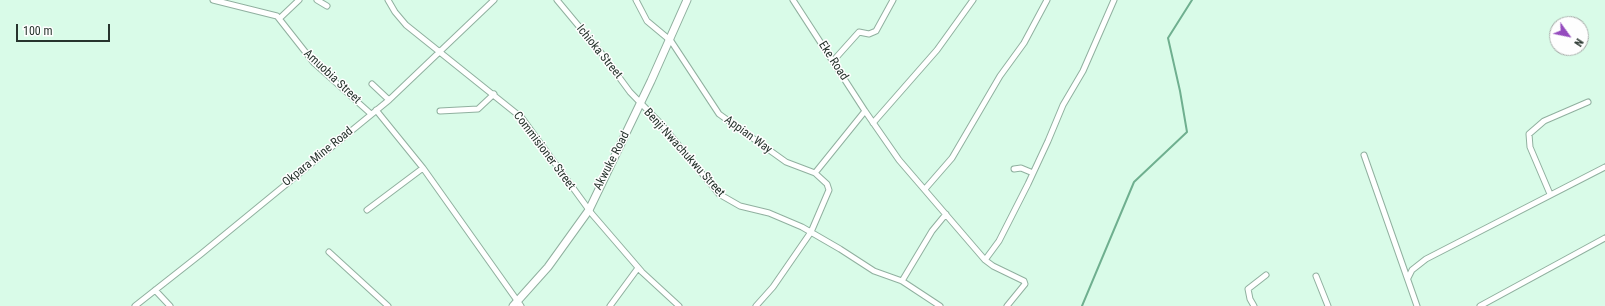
<!DOCTYPE html>
<style>
body{margin:0}
#map{position:relative;width:1605px;height:306px;overflow:hidden;background:#d9fbe8;font-family:"Roboto Condensed",sans-serif}
canvas{display:block}
.north{position:absolute;left:1549px;top:16px;width:40px;height:40px;box-sizing:border-box;background:#fefefe;border:1px solid #a8adaa;border-radius:50%;rotate:123deg;font-size:11px;font-weight:700;line-height:16px;text-align:center;color:#27342d}
.north::after{content:'';display:block;margin:auto;width:14px;height:18px;background:#954bbe;clip-path:polygon(50% 0,100% 100%,50% 72%,0 100%)}
.scale{position:absolute;left:16px;top:24px;width:94px;height:18px;box-sizing:border-box;border:2px solid #27342d;border-top:0;padding-left:5px;font-size:12px;line-height:14px;white-space:nowrap;color:#27342d;-webkit-text-stroke:3px #fefefe;paint-order:stroke}
</style>
<div id="map">
<canvas width="1605" height="306"></canvas>
<div class="north">N</div>
<div class="scale">100 m</div>
</div>
<script>
const ctx = document.querySelector('canvas').getContext('2d');
ctx.lineJoin = 'round';
function stroke(path, color, width, dash) { ctx.strokeStyle = color; ctx.lineWidth = width; ctx.lineCap = dash ? 'butt' : 'round'; ctx.setLineDash(dash || []); ctx.stroke(path); }
function label(font, color, halo, rows, align = 'center') {
  ctx.font = font + ' "Roboto Condensed",sans-serif'; ctx.lineWidth = 3; ctx.setLineDash([]); ctx.textBaseline = 'middle'; ctx.strokeStyle = halo; ctx.fillStyle = color; for (const [text, x, y, turn = 0] of rows) {
    ctx.save(); ctx.translate(x, y); ctx.rotate((+turn || 0) * Math.PI / 180); ctx.textAlign = isNaN(turn) ? turn : align; if (halo) ctx.strokeText(text, 0, 0); ctx.fillText(text, 0, 0); ctx.restore();
  }
}
const stream = new Path2D(`
 M 1082,306 L 1134,182 L 1187,132 L 1180,91 L 1168,38 L 1192,0`);
const street = new Path2D(`
 M 213,0 L 277,16 L 314,63 L 371,114
 M 317,0 L 327,6
 M 388,0 L 395,12 L 406,25 L 522,118 L 592,214 L 642,272 L 679,306
 M 557,0 L 602,54 L 630,92 L 661,124 L 719,194 L 740,206 L 769,213 L 802,227 L 840,249 L 874,271 L 902,281 L 940,306
 M 636,0 L 647,21 L 671,41 L 719,114 L 786,162 L 815,173 L 827,184 L 829,190 L 811,232 L 773,287 L 756,306
 M 793,0 L 865,111 L 899,160 L 985,260 L 993,266 L 1024,281 L 1025,284 L 1007,306
 M 280,18 L 299,0
 M 833,61 L 859,32 L 869,34 L 876,31 L 893,0
 M 372,84 L 389,100
 M 376,110 L 423,168 L 521,306
 M 440,111 L 478,109 L 494,94
 M 873,123 L 937,50 L 973,0
 M 1364,155 L 1417,306
 M 1014,169 L 1021,168 L 1033,173
 M 815,173 L 865,111
 M 925,189 L 952,158 L 1000,76 L 1024,43 L 1047,0
 M 1550,194 L 1530,147 L 1529,134 L 1544,121 L 1588,102
 M 367,210 L 423,168
 M 329,252 L 388,306
 M 985,260 L 999,241 L 1028,184 L 1048,141 L 1063,105 L 1083,71 L 1114,0
 M 1316,276 L 1328,306
 M 1408,278 L 1412,270 L 1426,259 L 1605,167
 M 902,281 L 932,231 L 946,214
 M 155,290 L 170,306
 M 135,306 L 201,254 L 389,100 L 494,0
 M 610,306 L 638,268
 M 1254,306 L 1250,299 L 1248,289 L 1266,275
 M 1480,306 L 1605,238`);
const secondary = new Path2D(`
 M 513,306 L 548,267 L 589,210 L 651,81 L 687,0`);
const streetNames = [
 ["Ichioka Street",599,52,51],
 ["Eke Road",833,61,57],
 ["Amuobia Street",332,77,43],
 ["Appian Way",748,135,36],
 ["Commisioner Street",544,151,53],
 ["Benji Nwachukwu Street",684,153,48],
 ["Okpara Mine Road",318,157,-39],
 ["Akwuke Road",612,161,-63]
];
stroke(stream, '#6faf8f', 2);
stroke(street, '#90b09f', 7);
stroke(secondary, '#90b09f', 9);
stroke(street, '#fff', 5);
stroke(secondary, '#fff', 7);
label('12px', '#27342d', '#fefefe', streetNames);
</script>
